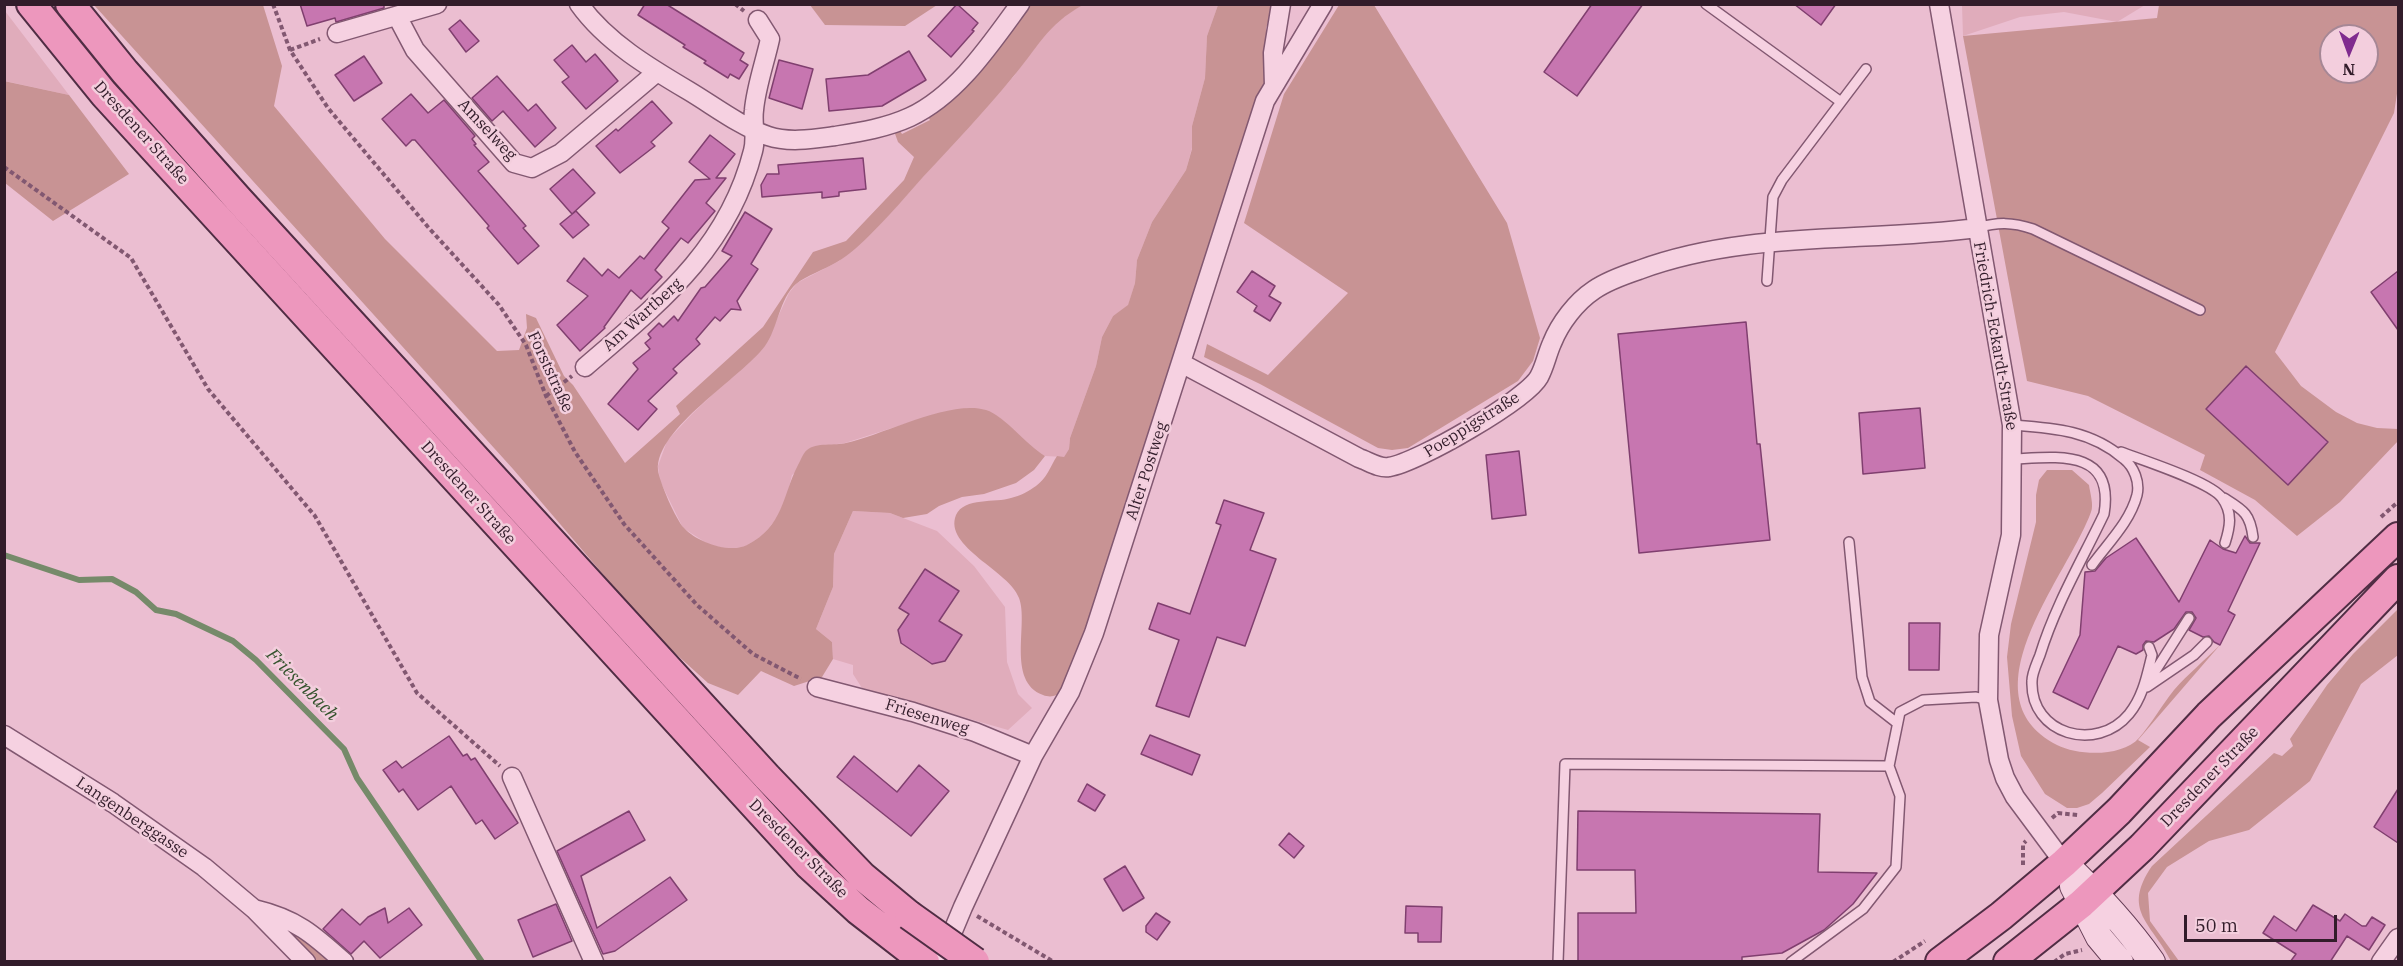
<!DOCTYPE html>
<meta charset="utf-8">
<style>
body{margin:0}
#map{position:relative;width:2403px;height:966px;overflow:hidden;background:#ebbed1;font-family:"IBM Plex Serif",serif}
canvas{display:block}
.frame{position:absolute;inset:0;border:6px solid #321c2a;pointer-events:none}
.north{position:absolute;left:2319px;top:24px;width:60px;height:60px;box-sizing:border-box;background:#f3cedd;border:2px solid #a68795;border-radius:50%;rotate:181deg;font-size:16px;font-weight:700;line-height:24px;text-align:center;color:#321c2a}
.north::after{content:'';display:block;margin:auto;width:21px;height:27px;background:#802b8e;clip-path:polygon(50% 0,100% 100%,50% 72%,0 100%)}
.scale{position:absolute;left:2184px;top:915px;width:153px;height:27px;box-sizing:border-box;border:3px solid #321c2a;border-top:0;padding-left:8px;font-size:18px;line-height:21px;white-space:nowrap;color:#321c2a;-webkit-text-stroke:4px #f3cedd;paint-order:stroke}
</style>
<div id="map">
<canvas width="2403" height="966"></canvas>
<div class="frame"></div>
<div class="north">N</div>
<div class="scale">50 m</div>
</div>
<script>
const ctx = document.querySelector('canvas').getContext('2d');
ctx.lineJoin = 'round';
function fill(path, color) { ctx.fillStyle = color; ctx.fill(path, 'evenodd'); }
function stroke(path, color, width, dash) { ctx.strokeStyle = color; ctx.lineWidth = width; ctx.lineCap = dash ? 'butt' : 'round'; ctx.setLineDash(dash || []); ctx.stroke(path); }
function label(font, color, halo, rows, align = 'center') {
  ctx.font = font + ' "IBM Plex Serif",serif'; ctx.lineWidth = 5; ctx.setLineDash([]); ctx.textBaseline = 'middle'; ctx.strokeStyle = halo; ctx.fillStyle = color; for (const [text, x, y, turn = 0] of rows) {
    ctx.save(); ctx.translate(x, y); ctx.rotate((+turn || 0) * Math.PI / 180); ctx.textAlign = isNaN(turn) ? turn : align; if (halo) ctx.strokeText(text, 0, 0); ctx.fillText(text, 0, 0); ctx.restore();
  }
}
const farmland = new Path2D(`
 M 1083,5 L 1218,5 L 1207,36 L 1205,78 L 1192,126 L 1192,148 L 1186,170 L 1152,222 L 1137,260 L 1135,283 L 1128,306 L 1113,316 L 1102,337 L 1096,366 L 1070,438 L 1069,449 L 1064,457 L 1045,456 L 1030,447 L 999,417 L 970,408 L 936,414 L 845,443 L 830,445 L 792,475 L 787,496 L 777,518 L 762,536 L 744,547 L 726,549 L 708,544 L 683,528 L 660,481 L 658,466 L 667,441 L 692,414 L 765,345 L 789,293 L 797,283 L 839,261 L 872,233 L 1014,76 L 1047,31 L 1064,15 Z
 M 1962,5 L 1962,4 L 2145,5 L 2117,22 L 2064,12 L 2020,17 L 1963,36 Z
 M 5,11 L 69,95 L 5,81 Z
 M 853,511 L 890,513 L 937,531 L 974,566 L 1005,607 L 1007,662 L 1018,694 L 1032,708 L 1008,730 L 862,688 L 853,674 L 853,665 L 833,659 L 832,642 L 816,629 L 833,587 L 834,554 Z`);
const green = new Path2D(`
 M 94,5 L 263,5 L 282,66 L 274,106 L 385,239 L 497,351 L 519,350 L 527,328 L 526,314 L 536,318 L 564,376 L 573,385 L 625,463 L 680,414 L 676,406 L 763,327 L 813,252 L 846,241 L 904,180 L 914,157 L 898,142 L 894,131 L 899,129 L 902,134 L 930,120 L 926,113 L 1027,5 L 1083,5 C 1046,25 1038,48 1012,78 C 984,112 953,145 923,177 C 906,196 890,215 872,233 C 862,243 849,255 837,262 C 824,270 807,275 796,284 C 779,299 778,328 765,346 C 741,378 655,429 658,470 C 659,481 676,520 684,528 C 697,542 729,554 747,545 C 784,526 782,496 798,465 C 801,460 803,453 807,450 C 816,442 835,446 846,443 C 883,435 950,399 986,410 C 1005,416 1025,444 1045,456 L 1034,470 L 1016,483 L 984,494 L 962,497 L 939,506 L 927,514 L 903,518 L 890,513 L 853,511 L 834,554 L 833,587 L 816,629 L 832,642 L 833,659 L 822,677 L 794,686 L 761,671 L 738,695 L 708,683 L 655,635 L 513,469 Z
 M 810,5 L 810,4 L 937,5 L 905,26 L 825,25 Z
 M 1218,5 L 1274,5 L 1266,28 L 1266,87 L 1105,588 L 1064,691 C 1056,696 1051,698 1043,695 C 1006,681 1029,624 1019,598 C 1010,571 943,547 956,515 C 964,497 996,503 1011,498 C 1020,496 1029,491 1036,486 C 1047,478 1050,467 1057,456 L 1064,457 L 1069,449 L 1070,438 L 1096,366 L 1102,337 L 1113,316 L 1128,305 L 1135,283 L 1137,260 L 1152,222 L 1186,170 L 1192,149 L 1192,126 L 1205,78 L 1207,36 Z
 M 1339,5 L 1374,5 L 1507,223 L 1540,338 L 1533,361 L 1518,381 L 1408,448 L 1392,450 L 1378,448 L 1260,384 L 1204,357 L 1207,344 L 1268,375 L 1348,293 L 1244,223 L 1284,94 Z
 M 2159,5 L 2398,5 L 2398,87 L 2394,113 L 2275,352 L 2301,386 L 2336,412 L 2357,423 L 2377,428 L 2398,429 L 2398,441 L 2340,502 L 2297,536 L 2255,500 L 2200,470 L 2205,455 L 2088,396 L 2027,381 L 1963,36 L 2157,18 ZM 2331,36 L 2367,36 L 2367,72 L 2331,72 Z
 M 4,81 L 69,95 L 129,174 L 53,221 L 5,183 Z
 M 2047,470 L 2072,470 L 2089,485 C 2090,493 2094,505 2091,512 C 2068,576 1962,695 2057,745 C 2079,756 2122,757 2139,738 C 2152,723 2162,705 2174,690 C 2188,674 2205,660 2220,645 L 2138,740 L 2150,747 L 2102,793 L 2089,804 L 2077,808 L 2067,808 L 2045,794 L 2021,756 L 2012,716 L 2007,657 L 2011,624 L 2036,522 L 2036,495 L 2039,480 Z
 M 2398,609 L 2398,655 L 2361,684 L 2310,781 L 2249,830 L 2209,841 L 2167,867 L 2148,893 L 2150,921 L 2179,961 L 2171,961 C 2152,923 2121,911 2152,866 L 2274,753 L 2282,756 L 2293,746 L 2290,739 L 2327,685 L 2353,654 Z
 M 273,918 L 336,961 L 315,961 L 273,922 Z`);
const stream = new Path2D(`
 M 4,555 L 79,580 L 112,579 L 136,592 L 156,610 L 176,614 L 233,641 L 256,660 L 344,749 L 357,778 L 482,962`);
const building = new Path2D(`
 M 300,4 L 384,4 L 384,8 L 336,22 L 335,18 L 307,26 Z
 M 645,4 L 666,4 L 744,53 L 740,60 L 748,65 L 739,79 L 730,74 L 728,78 L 704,63 L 706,61 L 683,47 L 685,45 L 638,15 Z
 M 957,4 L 978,23 L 972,30 L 974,31 L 951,57 L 928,36 Z
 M 1592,4 L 1643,4 L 1577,96 L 1544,72 Z
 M 1794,4 L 1836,4 L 1821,25 Z
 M 460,20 L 479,41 L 466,52 L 449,29 Z
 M 572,45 L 586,62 L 595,54 L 618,81 L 586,109 L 562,82 L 569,77 L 554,60 Z
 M 909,51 L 926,80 L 882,106 L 829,111 L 826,79 L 868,75 Z
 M 364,56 L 382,83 L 354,101 L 335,75 Z
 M 779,60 L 813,69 L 802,109 L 769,98 Z
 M 497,76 L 528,111 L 536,104 L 556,128 L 535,147 L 503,111 L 492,121 L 472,98 Z
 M 411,94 L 428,113 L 444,100 L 475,136 L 472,139 L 476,144 L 474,145 L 489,162 L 478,171 L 526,226 L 523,228 L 539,246 L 518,264 L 487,228 L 489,226 L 415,140 L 412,140 L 406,146 L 382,119 Z
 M 652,101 L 672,123 L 651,142 L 655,146 L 620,173 L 596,146 L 616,129 L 618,131 Z
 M 710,135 L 735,154 L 716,178 L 726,178 L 706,203 L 715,211 L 688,243 L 681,238 L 655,270 L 662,277 L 641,299 L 631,290 L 604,327 L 605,328 L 580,351 L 557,325 L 588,296 L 567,281 L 584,258 L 602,276 L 608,269 L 619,278 L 640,256 L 644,259 L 669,228 L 662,222 L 695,180 L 710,179 L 689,162 Z
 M 863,158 L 866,189 L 839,192 L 839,196 L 822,198 L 822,192 L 762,197 L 761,185 L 767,174 L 779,174 L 778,165 Z
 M 573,169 L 595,193 L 572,214 L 550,189 Z
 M 576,211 L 589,225 L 573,238 L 560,224 Z
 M 745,212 L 772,229 L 751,264 L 758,269 L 737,301 L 741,310 L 731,309 L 720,321 L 715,317 L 696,339 L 700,344 L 673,369 L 677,373 L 648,401 L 657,409 L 638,430 L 608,404 L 638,369 L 633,363 L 650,349 L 645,343 L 651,338 L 648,334 L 659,323 L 663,327 L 674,316 L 678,321 L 701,288 L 705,287 L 732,256 L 722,251 Z
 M 1252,271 L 1275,286 L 1269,296 L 1281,303 L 1270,321 L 1254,311 L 1257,306 L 1237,292 Z
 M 2398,271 L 2398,330 L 2371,292 Z
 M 1746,322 L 1757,444 L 1760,444 L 1770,540 L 1639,553 L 1618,334 Z
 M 2246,366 L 2328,442 L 2288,485 L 2206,409 Z
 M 1920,408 L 1925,468 L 1863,474 L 1859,413 Z
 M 1519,451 L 1526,515 L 1492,519 L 1486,455 Z
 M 1224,500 L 1264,513 L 1250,550 L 1276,559 L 1245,646 L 1217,637 L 1189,717 L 1156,706 L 1179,640 L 1149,629 L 1158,603 L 1190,614 L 1221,525 L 1216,523 Z
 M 2245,536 L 2250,543 L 2260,543 L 2228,611 L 2235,615 L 2220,645 L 2214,642 L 2209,636 L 2203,637 L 2189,630 L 2196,618 L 2192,612 L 2186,612 L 2174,629 L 2154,642 L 2146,641 L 2143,645 L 2143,650 L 2136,654 L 2118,646 L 2088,709 L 2053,692 L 2080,635 L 2085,572 L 2095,571 L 2106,558 L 2136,538 L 2179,602 L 2210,540 L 2223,549 L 2236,553 Z
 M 925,569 L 959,591 L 939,621 L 962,635 L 945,661 L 932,664 L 901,643 L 898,630 L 909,614 L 899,608 Z
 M 1909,623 L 1940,623 L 1939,670 L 1909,670 Z
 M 1150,735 L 1200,755 L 1192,775 L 1141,754 Z
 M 449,736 L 463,756 L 467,754 L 471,760 L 475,758 L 518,823 L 495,839 L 482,820 L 476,824 L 451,786 L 418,810 L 403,789 L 399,792 L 383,770 L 396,761 L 402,768 Z
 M 854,756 L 897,792 L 919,765 L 949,791 L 911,836 L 837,777 Z
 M 1087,784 L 1105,795 L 1095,811 L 1078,801 Z
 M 2398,789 L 2398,843 L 2374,827 Z
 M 629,811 L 645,840 L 581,876 L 597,928 L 670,877 L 687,900 L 615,951 L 603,954 L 557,851 Z
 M 1578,811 L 1820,814 L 1818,872 L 1877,873 L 1853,904 L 1824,930 L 1782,953 L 1742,957 L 1742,962 L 1578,962 L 1578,913 L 1636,913 L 1635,870 L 1577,870 Z
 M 1289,833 L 1304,846 L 1294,858 L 1279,845 Z
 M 1125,866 L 1144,898 L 1123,911 L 1104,879 Z
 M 556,904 L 572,941 L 533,957 L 518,920 Z
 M 2313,905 L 2340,921 L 2345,914 L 2362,926 L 2366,926 L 2372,917 L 2385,925 L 2369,950 L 2347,936 L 2330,962 L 2290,962 L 2296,954 L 2263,933 L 2274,916 L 2296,931 Z
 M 1406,906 L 1442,907 L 1441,942 L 1418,942 L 1418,933 L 1405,933 Z
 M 385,908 L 388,923 L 409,908 L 422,925 L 380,958 L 364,941 L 351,954 L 323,929 L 342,909 L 360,925 L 368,917 Z
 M 1156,913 L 1170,922 L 1157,940 L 1146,932 L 1146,926 Z`);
const path = new Path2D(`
 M 273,4 L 290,50 L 328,108 L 428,227 L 499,305 L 526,345 L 546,396 L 575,452 L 624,524 L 697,605 L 753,654 L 801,679
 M 735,4 L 744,11
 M 290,50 L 320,39
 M 4,167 L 131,258 L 208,389 L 315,516 L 417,693 L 500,766
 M 546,396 L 572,376
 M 2381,517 L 2398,502
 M 2052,818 L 2058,813 L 2078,815
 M 2023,865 L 2023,844 L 2026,841
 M 977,916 L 1054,962
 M 1893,962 L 1925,941
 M 2054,962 L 2065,954 L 2082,950`);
const lane = new Path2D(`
 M 1706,4 L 1841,102
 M 1977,228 C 1998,222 2012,222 2033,229 L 2200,310
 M 1767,281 L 1773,197 L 1782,180 L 1866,69
 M 2012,425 C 2053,428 2091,430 2124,459 C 2134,467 2140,482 2137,495 C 2130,522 2108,543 2092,565
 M 2121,452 C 2142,460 2211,482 2222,498 C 2233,513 2230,527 2225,543
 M 2013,459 C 2057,457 2115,448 2104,514 C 2082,560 2055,606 2040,655 C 2037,663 2032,673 2032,681 C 2030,735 2097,753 2129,714 C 2143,697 2147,675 2152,655 L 2149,647
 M 2224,498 C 2243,510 2250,513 2253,537
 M 1849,542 L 1862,677 L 1870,702 L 1897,723
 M 2147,684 L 2189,618
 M 2147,687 L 2194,655 L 2207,642
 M 1558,962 L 1565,764 L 1889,766
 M 1791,962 L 1863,909 L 1896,867 L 1900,796 L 1889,766 L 1900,712 L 1923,700 L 1976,697 L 1988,700`);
const street = new Path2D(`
 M 579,4 C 606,42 650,68 689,91 C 714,106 740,126 768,136 C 789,143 813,139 835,136 C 860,132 886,128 910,117 C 957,95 990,45 1020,4
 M 1939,4 L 2012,425 L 2011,535 L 1989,635 L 1988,700 L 1999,760 L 2005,778 L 2015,797 L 2064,863
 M 397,16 L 415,50 L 514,163 L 532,168 L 561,153 L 657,72
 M 337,33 L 437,4
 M 1274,86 L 1273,53 L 1281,4
 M 1181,363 L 1359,458 C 1368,461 1380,469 1389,467 C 1417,463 1526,400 1539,377 C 1545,366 1547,354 1552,343 C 1560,323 1576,302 1594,290 C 1607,281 1624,275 1639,270 C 1747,230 1864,243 1977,228
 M 585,367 C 658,304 728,250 753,151 C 757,137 752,124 754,110 C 756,87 765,62 770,39 L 758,20
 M 817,687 L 913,712 L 975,732 L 1033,756
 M 4,735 L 113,803 L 204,867 L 254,909 L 306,962
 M 512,777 L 594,962
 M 254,909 C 296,919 313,934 344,962
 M 940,962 L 963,907 L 1033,756 L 1070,692 L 1094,633 L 1265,101 L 1323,4
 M 2381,962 L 2398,938`);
const secondary = new Path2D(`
 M 2064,863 C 2097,894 2126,925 2152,962
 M 2073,886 L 2099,937 L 2120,962`);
const primary = new Path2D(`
 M 31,4 L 104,94 L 809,865 L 858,910 L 925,962
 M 70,4 L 125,72 L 238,199 L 767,777 L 862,876 L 909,915
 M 1940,962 L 2001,916 L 2064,863 L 2119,811 L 2209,715 L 2398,537
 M 2008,962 L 2081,904 L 2142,847 L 2398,579`);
const primaryBridge = new Path2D(`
 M 909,915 L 975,962`);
const streetNames = [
 ["Amselweg",487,130,47],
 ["Dresdener Straße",141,133,48],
 ["Am Wartberg",643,315,-42],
 ["Friedrich-Eckardt-Straße",1995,336,80],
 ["Forststraße",550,372,65],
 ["Poeppigstraße",1472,425,-32],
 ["Alter Postweg",1147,471,-72],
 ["Dresdener Straße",468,493,48],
 ["Friesenweg",927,717,17],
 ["Dresdener Straße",2210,777,-46],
 ["Langenberggasse",132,818,34],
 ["Dresdener Straße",798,849,45]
];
const waterNames = [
 ["Friesenbach",302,685,45]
];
fill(farmland, '#e0acbb');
fill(green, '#c89394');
stroke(stream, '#768a6a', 6);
fill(building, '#c776b0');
stroke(building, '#803f6f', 1.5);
stroke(lane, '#825871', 12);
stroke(street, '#825871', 21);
stroke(secondary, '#643c55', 28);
stroke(primary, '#502d44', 32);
stroke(path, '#825871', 4, [4.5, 3]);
stroke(lane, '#f6d1e1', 9);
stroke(street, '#f6d1e1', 18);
stroke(secondary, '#f6d1e1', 26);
stroke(primary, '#ed97bd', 28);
stroke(primaryBridge, '#502d44', 32, []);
stroke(primaryBridge, '#ed97bd', 28);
label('16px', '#321c2a', '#f3cedd', streetNames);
label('italic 18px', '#33522c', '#f3cedd', waterNames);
</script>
